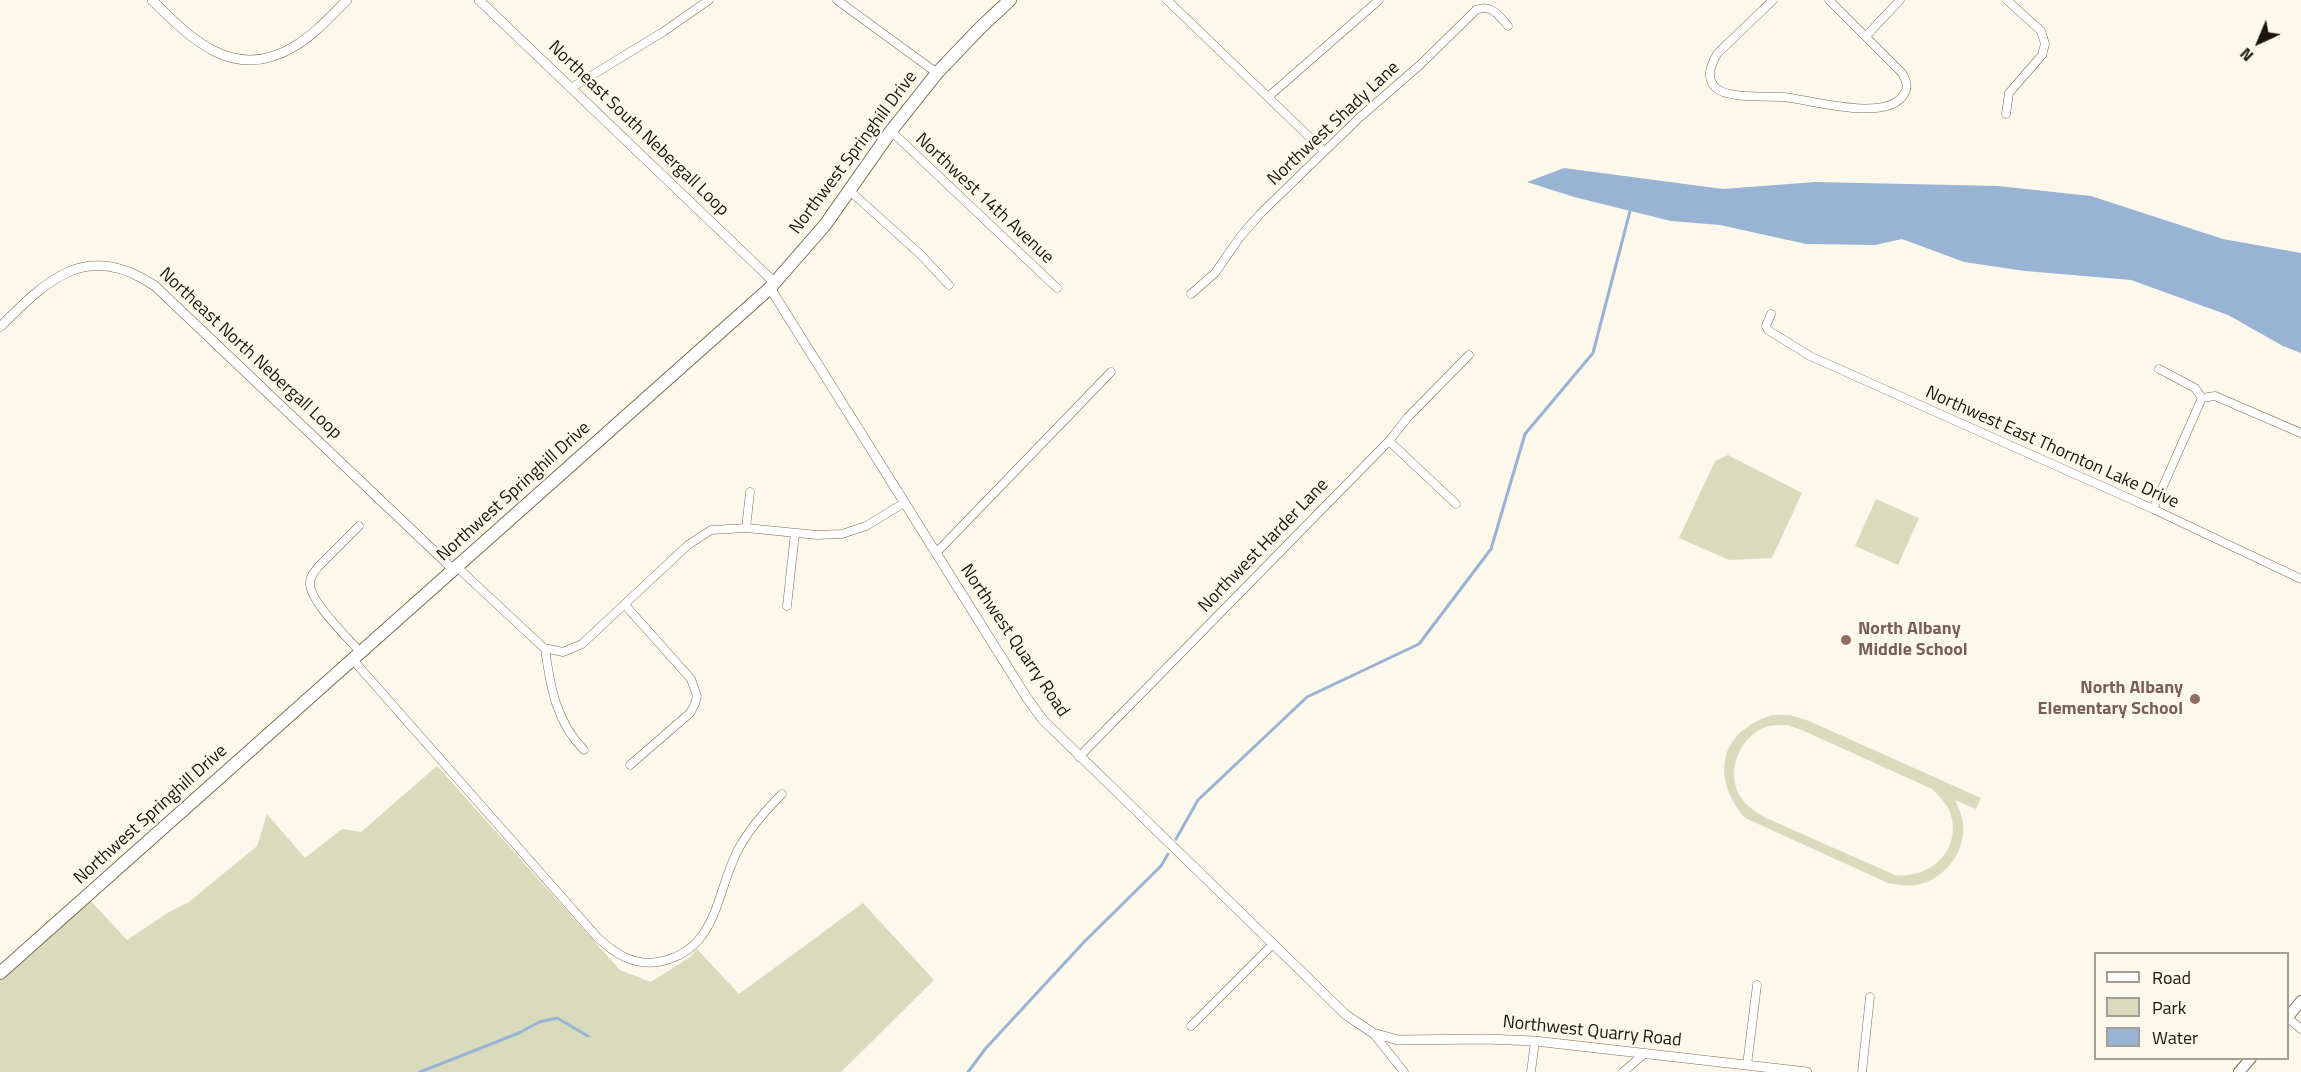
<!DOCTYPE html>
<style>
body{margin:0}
#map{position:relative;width:2301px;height:1072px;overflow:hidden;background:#fdf8ec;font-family:"Titillium Web",sans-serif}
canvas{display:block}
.legend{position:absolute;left:2094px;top:952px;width:195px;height:108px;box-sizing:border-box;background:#fdf8ec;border:2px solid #a39e92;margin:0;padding:8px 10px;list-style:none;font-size:18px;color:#1b160b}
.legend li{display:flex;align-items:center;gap:12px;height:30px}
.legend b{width:30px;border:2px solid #a39e92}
.north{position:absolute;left:2229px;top:12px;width:60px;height:60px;-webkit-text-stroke:4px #fdf8ec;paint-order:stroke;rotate:224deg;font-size:16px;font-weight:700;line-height:24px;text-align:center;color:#1b160b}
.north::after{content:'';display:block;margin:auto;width:21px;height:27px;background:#1b160b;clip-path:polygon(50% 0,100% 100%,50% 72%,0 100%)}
</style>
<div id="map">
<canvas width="2301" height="1072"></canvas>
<ul class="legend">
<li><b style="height:8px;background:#fff"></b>Road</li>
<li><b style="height:16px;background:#d9dbbd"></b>Park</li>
<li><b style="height:16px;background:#99b3d4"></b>Water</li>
</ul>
<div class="north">N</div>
</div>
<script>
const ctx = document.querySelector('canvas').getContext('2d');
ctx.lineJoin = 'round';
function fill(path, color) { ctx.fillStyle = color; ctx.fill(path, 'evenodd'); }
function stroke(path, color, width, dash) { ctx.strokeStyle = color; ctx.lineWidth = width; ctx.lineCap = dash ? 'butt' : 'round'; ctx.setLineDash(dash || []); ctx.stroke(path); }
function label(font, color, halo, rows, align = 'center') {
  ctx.font = font + ' "Titillium Web",sans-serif'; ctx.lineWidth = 5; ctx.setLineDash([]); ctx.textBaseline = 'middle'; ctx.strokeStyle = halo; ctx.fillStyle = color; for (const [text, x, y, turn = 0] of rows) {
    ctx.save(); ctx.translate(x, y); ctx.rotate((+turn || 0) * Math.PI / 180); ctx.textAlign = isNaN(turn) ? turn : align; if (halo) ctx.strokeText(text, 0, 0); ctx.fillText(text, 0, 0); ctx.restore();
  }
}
const green = new Path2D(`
 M 1728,455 L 1802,493 L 1772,558 L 1729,560 L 1679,538 L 1715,461 Z
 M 1876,499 L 1919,518 L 1898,565 L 1855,546 Z
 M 1773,715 L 1790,715 L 1809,721 L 1981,798 L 1976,809 L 1955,800 C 1957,805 1961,812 1962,818 C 1969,847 1948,876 1921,884 C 1910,887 1899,885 1888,883 L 1745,818 C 1710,777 1719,731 1773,715 ZM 1787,725 L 1804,731 L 1932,789 C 1940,797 1948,805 1951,815 C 1961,852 1929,879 1895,875 L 1766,818 C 1756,812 1746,806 1740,796 C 1725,771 1740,735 1768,726 C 1774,725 1781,725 1787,725 Z
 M 437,766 L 620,970 L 651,982 L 690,957 L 697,949 L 739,994 L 863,903 L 934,980 L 841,1072 L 0,1072 L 0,979 L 89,899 L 127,940 L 169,912 L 189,902 L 257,846 L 267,814 L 305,858 L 342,829 L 361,832 Z`);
const water = new Path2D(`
 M 1564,168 L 1723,189 L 1815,182 L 1998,186 L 2091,196 L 2223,239 L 2301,253 L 2301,353 L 2283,346 L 2228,315 L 2131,280 L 2025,271 L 1964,262 L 1902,239 L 1875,245 L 1806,244 L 1720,225 L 1671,221 L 1574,197 L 1527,182 Z`);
const stream = new Path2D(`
 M 1176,839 L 1198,800 L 1307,697 L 1419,644 L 1491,549 L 1525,434 L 1593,353 L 1630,211
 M 420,1072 L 519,1033 L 539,1022 L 557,1018 L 588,1036
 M 968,1072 L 986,1048 L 1084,942 L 1161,866 L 1168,854`);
const minor = new Path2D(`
 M 837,0 L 937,73
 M 1167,0 L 1324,151
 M 1773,0 L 1717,54 C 1711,65 1705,78 1716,88 C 1728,99 1767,96 1784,97 C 1811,100 1888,123 1904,94 C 1909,87 1906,80 1902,73 L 1829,0
 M 1866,36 L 1900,0
 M 571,88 L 663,32 L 709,0
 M 1268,97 L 1379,0
 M 2006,114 L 2009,93 L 2042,55 L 2045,44 L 2041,31 L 2007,0
 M 891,131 L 1057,288
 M 850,191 L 921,255 L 949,285
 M 1191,294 L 1215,273 L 1240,237 L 1261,213 L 1359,118 L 1421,64 L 1476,10 C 1492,4 1498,15 1508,26
 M 1771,314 L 1766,326 L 1768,330 L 1810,356 L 2153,509 L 2301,579
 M 2159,369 L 2195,388 L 2202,398
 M 1389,441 L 1456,504
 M 2153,509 L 2202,398 L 2215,396 L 2301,433
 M 359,526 L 319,566 C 315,571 310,576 310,583 C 309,601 349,639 361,653
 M 746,528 L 750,492
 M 936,553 L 1111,372
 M 457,567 L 544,648 L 563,652 L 582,644 L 688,545 L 711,530 L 746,528 L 817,535 L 842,534 L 866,526 L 904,503
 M 625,605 L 691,679 L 697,696 L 695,704 L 690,713 L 630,765
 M 787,606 L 795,533
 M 545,648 C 550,686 556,722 584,750
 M 353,660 L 597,937 C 614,953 633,966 658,962 C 719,951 715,892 739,848 C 750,828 765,811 782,794
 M 1079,757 L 1389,441 L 1408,417 L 1469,355
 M 2288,1018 L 2301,1029
 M 1191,1026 L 1273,944
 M 1373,1033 L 1404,1072
 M 1747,1065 L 1757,985
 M 1531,1072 L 1535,1041
 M 1623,1072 L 1644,1054
 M 1862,1072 L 1870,997`);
const tertiary = new Path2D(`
 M 152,0 C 192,40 235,83 295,46 C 315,34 331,16 347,0
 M 479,0 L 775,283
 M 770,288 L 1027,698 L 1043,720 L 1346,1015 L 1373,1033 L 1398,1040 L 1486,1039 L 1535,1041 L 1807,1072
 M 0,327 C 48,279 87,240 155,286 L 454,570`);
const secondary = new Path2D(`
 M 2288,1017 L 2301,1001
 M 2239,1072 L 2251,1058`);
const primary = new Path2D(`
 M 0,973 L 770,288 L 825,225 L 891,131 L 937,73 L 981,27 L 1010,0`);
const markers = [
 [1846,640,6,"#8d6e63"],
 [2195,699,6,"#8d6e63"]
];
const streetNames = [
 ["Northwest Shady Lane",1334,124,-43],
 ["Northeast South Nebergall Loop",638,129,44],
 ["Northwest Springhill Drive",854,153,-53],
 ["Northwest 14th Avenue",984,199,43],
 ["Northeast North Nebergall Loop",250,354,43],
 ["Northwest East Thornton Lake Drive",2052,448,24],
 ["Northwest Springhill Drive",514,492,-42],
 ["Northwest Harder Lane",1264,546,-46],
 ["Northwest Quarry Road",1014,641,56],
 ["Northwest Springhill Drive",151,815,-42],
 ["Northwest Quarry Road",1592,1032,6]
];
const educationNames = [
 ["North Albany",1858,630],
 ["Middle School",1858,651],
 ["North Albany",2183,689,"right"],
 ["Elementary School",2183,710,"right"]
];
fill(green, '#d9dbbd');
fill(water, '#99b3d4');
stroke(stream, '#99b3d4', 3);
stroke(minor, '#796c52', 9);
stroke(tertiary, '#796c52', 10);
stroke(secondary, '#796c52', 12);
stroke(primary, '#796c52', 14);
stroke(minor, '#fff', 8);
stroke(tertiary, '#fff', 9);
stroke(secondary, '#fff', 10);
stroke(primary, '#fff', 12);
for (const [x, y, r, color] of markers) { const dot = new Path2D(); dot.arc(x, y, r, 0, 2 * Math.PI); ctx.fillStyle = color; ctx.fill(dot); stroke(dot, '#fdf8ec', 2); }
label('18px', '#1b160b', '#fdf8ec', streetNames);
label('bold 18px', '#785e54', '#fdf8ec', educationNames, 'left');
</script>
